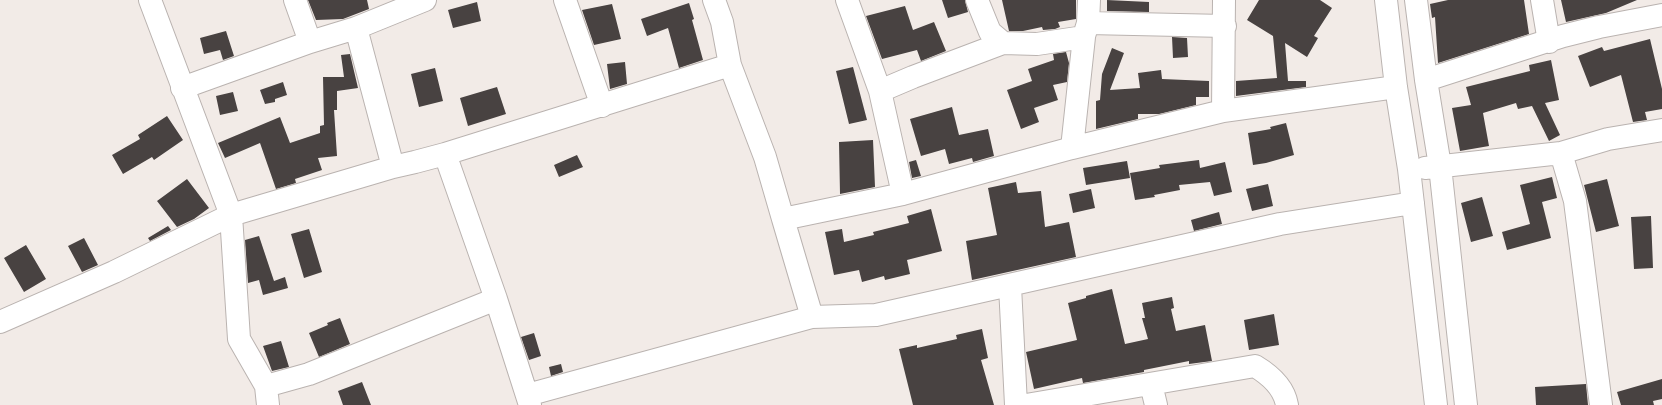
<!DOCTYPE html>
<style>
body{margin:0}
canvas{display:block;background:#f2ebe7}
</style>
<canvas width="1662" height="405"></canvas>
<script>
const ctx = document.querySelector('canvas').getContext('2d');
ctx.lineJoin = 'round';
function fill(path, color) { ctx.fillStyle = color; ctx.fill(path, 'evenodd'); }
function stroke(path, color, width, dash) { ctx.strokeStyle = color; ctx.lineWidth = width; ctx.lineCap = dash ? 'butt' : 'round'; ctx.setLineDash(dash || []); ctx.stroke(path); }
const building = new Path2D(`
 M 308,0 L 367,0 L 369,9 L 343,19 L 316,20 Z
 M 942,0 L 965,0 L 968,12 L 948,18 Z
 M 1002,0 L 1076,0 L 1076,19 L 1058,22 L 1060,27 L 1055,29 L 1043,30 L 1042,27 L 1023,31 L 1009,31 Z
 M 1107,0 L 1149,2 L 1149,12 L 1107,11 Z
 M 1259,0 L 1320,0 L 1332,8 L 1314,36 L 1318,38 L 1307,57 L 1285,43 L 1288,81 L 1306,81 L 1306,87 L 1236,96 L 1236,81 L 1277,78 L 1273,36 L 1247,20 Z
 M 1448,0 L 1524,0 L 1529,34 L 1438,63 L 1435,17 L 1432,18 L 1430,4 Z
 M 1561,0 L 1637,0 L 1606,13 L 1566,22 Z
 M 477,2 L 481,21 L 453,28 L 448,10 Z
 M 689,3 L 694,19 L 692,20 L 703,60 L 679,68 L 668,28 L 647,36 L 641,19 Z
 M 612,4 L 621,39 L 594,45 L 582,10 Z
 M 905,6 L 913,30 L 934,22 L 946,51 L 921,61 L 917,50 L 882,59 L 866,16 Z
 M 226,31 L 234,56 L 223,60 L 220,50 L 204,54 L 200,38 Z
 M 1172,37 L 1187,38 L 1188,57 L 1173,58 Z
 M 1650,39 L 1662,89 L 1662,109 L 1645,112 L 1647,120 L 1633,122 L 1621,75 L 1590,87 L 1578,56 L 1602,47 L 1604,51 Z
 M 1112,48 L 1124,53 L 1110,90 L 1140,88 L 1138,73 L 1161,70 L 1162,79 L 1209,81 L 1209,97 L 1196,97 L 1196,105 L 1159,114 L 1138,114 L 1138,119 L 1096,129 L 1096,101 L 1100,100 L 1102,74 Z
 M 1066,52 L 1069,63 L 1067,82 L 1053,85 L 1058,100 L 1034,108 L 1039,122 L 1021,129 L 1007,90 L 1032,81 L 1028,69 L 1054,60 L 1053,54 Z
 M 350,54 L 358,88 L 337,91 L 337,110 L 334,110 L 337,156 L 318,158 L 322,170 L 295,179 L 296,183 L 276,189 L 260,143 L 225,158 L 218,143 L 280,117 L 290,143 L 320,133 L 320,126 L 324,125 L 323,77 L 344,77 L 341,55 Z
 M 1551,60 L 1559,100 L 1545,103 L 1560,135 L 1549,141 L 1532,106 L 1518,109 L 1516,103 L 1483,113 L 1489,146 L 1460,151 L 1452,108 L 1471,105 L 1466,87 L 1530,71 L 1529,65 Z
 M 625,62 L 627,84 L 610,89 L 607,64 Z
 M 853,67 L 867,120 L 849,124 L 836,71 Z
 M 435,68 L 443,101 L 419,107 L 411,74 Z
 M 283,82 L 287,95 L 275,99 L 275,102 L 265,104 L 260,90 Z
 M 497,87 L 506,114 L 468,126 L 460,98 Z
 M 233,92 L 238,111 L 220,115 L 216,96 Z
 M 952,107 L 959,135 L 988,129 L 994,156 L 973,162 L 972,158 L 949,164 L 945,149 L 921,156 L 910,119 Z
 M 167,116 L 183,140 L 154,160 L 152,157 L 123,174 L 112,155 L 140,139 L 138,135 Z
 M 1286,123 L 1294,155 L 1266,163 L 1253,165 L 1248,133 L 1271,129 L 1270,127 Z
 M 873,140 L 875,187 L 840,194 L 839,142 Z
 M 577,155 L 583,167 L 559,177 L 554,165 Z
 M 916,160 L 921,176 L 912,178 L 909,162 Z
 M 1199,160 L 1200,168 L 1225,162 L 1232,192 L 1214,196 L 1210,182 L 1179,185 L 1180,190 L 1154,195 L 1155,197 L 1135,200 L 1130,173 L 1160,168 L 1159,165 Z
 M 1127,161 L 1130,178 L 1086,185 L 1083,168 Z
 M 1552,177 L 1557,198 L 1542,202 L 1551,238 L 1507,250 L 1502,232 L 1530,224 L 1520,185 Z
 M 187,179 L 209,208 L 194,219 L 177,227 L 157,201 Z
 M 1607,179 L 1619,226 L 1596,232 L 1584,185 Z
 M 1016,182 L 1018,193 L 1041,191 L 1045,227 L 1069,222 L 1076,257 L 972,280 L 966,241 L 997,235 L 988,188 Z
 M 1268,184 L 1273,206 L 1252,211 L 1246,189 Z
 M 1091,189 L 1095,208 L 1073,213 L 1069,194 Z
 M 1482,197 L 1493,236 L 1471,242 L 1461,203 Z
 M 931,209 L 942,251 L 907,260 L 910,274 L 885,280 L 884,276 L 862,282 L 859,270 L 834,275 L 825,232 L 842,229 L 844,242 L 874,235 L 873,232 L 909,223 L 907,216 Z
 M 1219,212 L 1222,224 L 1194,231 L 1191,220 Z
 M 1651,216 L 1653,268 L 1634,269 L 1631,217 Z
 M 168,226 L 171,230 L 150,241 L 148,238 Z
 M 309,229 L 322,272 L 304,278 L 291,234 Z
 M 259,236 L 274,281 L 285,277 L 288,288 L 263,295 L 259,280 L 248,283 L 245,240 Z
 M 84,238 L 98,265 L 82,272 L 68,246 Z
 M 26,245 L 46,279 L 24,292 L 4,258 Z
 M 1112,289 L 1125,344 L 1148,339 L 1142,318 L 1145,318 L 1142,303 L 1172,297 L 1174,308 L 1171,309 L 1176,331 L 1205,325 L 1212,361 L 1189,364 L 1189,361 L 1144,370 L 1144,372 L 1083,383 L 1082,378 L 1034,389 L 1026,352 L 1077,340 L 1068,303 L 1086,298 L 1086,296 Z
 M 1274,314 L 1279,345 L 1249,350 L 1244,320 Z
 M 340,318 L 350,344 L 319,357 L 309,333 L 328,325 L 327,323 Z
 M 982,329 L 988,358 L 981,360 L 994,405 L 913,405 L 899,349 L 917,345 L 917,348 L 957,339 L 956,335 Z
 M 534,333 L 541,356 L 529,360 L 521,337 Z
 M 281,341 L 289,367 L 272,371 L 263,346 Z
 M 561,364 L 563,372 L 551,376 L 549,367 Z
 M 1662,379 L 1662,399 L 1653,401 L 1654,405 L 1621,405 L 1617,392 Z
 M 362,382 L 371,405 L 343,405 L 338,391 Z
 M 1586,384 L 1588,405 L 1536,405 L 1535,387 Z`);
const minor = new Path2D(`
 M 150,0 L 231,215 L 393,167
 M 295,0 L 310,42 L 356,28 L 425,0
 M 565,0 L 602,106
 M 714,0 L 722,22 L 730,65 L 765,157 L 783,219 L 903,194
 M 847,0 L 880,91
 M 977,0 L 990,32 L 1003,43 L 1037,44 L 1084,37 L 1072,148 L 1223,111 L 1224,0
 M 1386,0 L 1396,87 L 1409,169 L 1436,405
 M 1416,0 L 1426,80 L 1440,166 L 1466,405
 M 1542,0 L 1549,42
 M 1088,23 L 1225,26
 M 356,28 L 393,167 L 415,162 L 445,154 L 730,65
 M 1084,36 L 1088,23 L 1089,0
 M 1003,43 L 913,77 L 880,91 L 903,194 L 1072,148
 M 1426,80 L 1563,36 L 1599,27 L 1662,15
 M 182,88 L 310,42
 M 1223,111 L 1396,87
 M 1561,153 L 1575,201 L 1601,405
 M 445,154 L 496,299 L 530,405
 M 1425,168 L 1561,153 L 1608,139 L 1662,130
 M 783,219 L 812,317 L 876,315 L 1280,224 L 1413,203
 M 1010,286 L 1016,405
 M 0,322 L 114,272 L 231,215 L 239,339 L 266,386
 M 1151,384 L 1156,405
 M 527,395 L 812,317
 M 268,405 L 266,386 L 309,374 L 496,299
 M 1026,405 L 1255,366 C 1270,375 1284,387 1287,405`);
fill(building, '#484241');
stroke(minor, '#bab3b0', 24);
stroke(minor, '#fff', 22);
</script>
